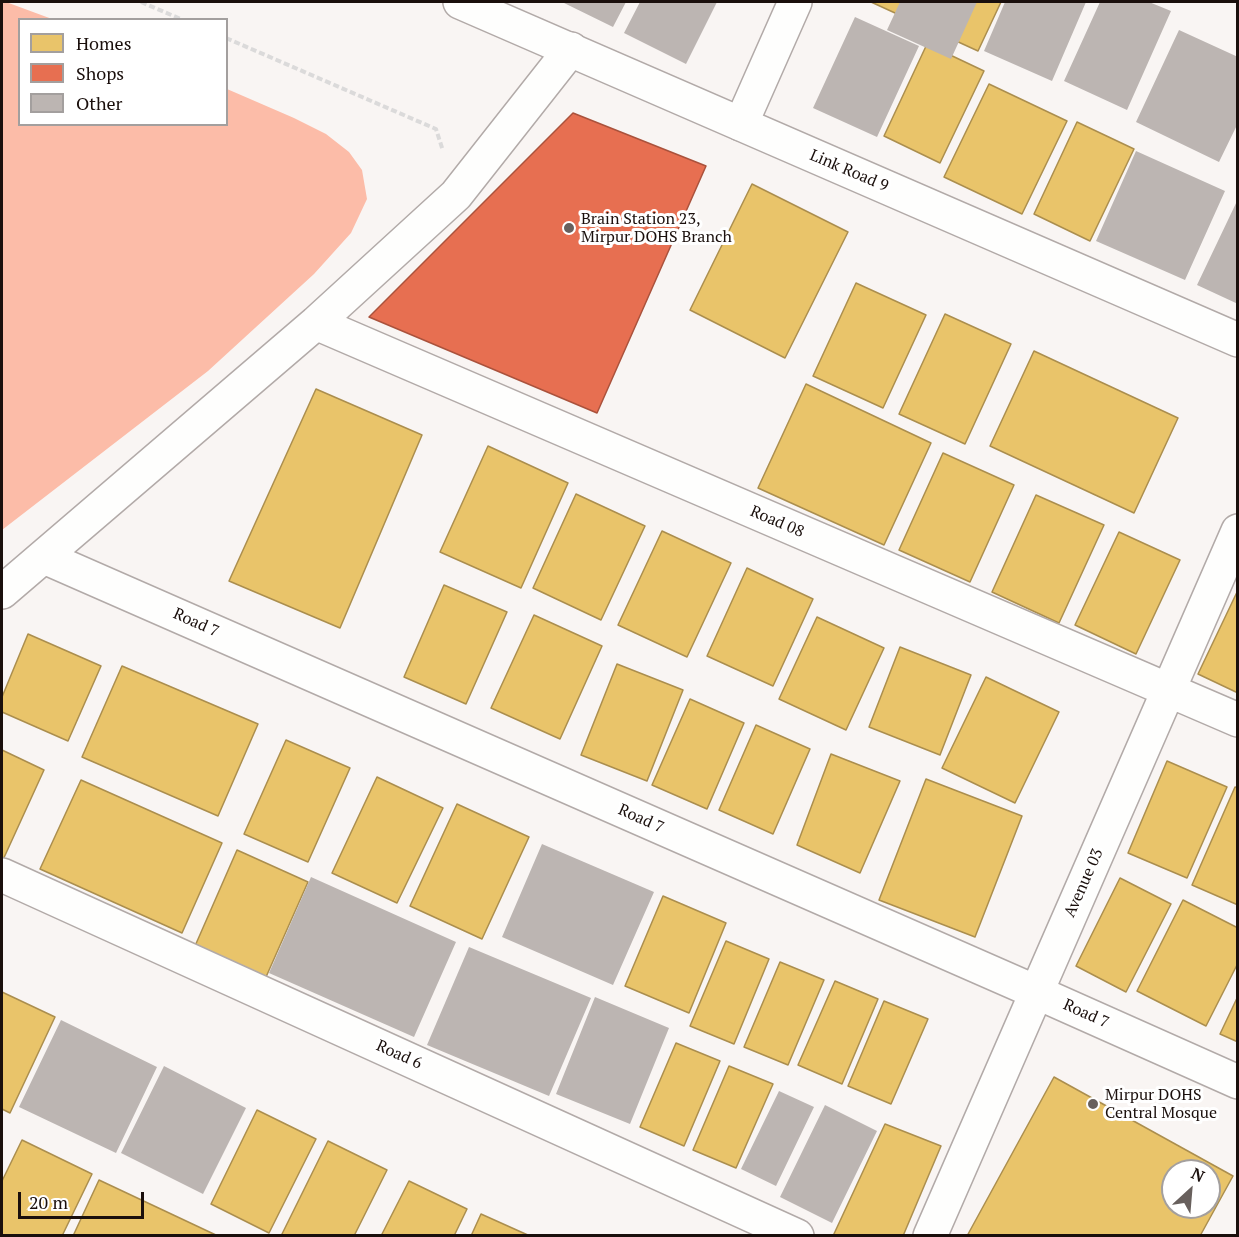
<!DOCTYPE html>
<style>
body{margin:0}
#map{position:relative;width:1239px;height:1237px;overflow:hidden;background:#f9f5f3;font-family:"PT Serif",serif}
canvas{display:block}
.frame{position:absolute;inset:0;border:3px solid #1a0f0c;pointer-events:none}
.legend{position:absolute;left:18px;top:18px;width:210px;height:108px;box-sizing:border-box;background:#fff;border:2px solid #a39f9e;margin:0;padding:8px 10px;list-style:none;font-size:18px;color:#1a0f0c}
.legend li{display:flex;align-items:center;gap:12px;height:30px}
.legend b{width:30px;border:2px solid #a39f9e}
.north{position:absolute;left:1161px;top:1159px;width:60px;height:60px;box-sizing:border-box;background:#fff;border:2px solid #a39f9e;border-radius:50%;rotate:26deg;font-size:16px;font-weight:700;line-height:24px;text-align:center;color:#1a0f0c}
.north::after{content:'';display:block;margin:auto;width:21px;height:27px;background:#68605d;clip-path:polygon(50% 0,100% 100%,50% 72%,0 100%)}
.scale{position:absolute;left:18px;top:1192px;width:126px;height:27px;box-sizing:border-box;border:3px solid #1a0f0c;border-top:0;padding-left:8px;font-size:18px;line-height:21px;white-space:nowrap;color:#1a0f0c;-webkit-text-stroke:4px #fff;paint-order:stroke}
</style>
<div id="map">
<canvas width="1239" height="1237"></canvas>
<div class="frame"></div>
<ul class="legend">
<li><b style="height:16px;background:#e9c46a"></b>Homes</li>
<li><b style="height:16px;background:#e76f51"></b>Shops</li>
<li><b style="height:16px;background:#bcb5b2"></b>Other</li>
</ul>
<div class="north">N</div>
<div class="scale">20 m</div>
</div>
<script>
const ctx = document.querySelector('canvas').getContext('2d');
ctx.lineJoin = 'round';
function fill(path, color) { ctx.fillStyle = color; ctx.fill(path, 'evenodd'); }
function stroke(path, color, width, dash) { ctx.strokeStyle = color; ctx.lineWidth = width; ctx.lineCap = dash ? 'butt' : 'round'; ctx.setLineDash(dash || []); ctx.stroke(path); }
function label(font, color, halo, rows, align = 'center') {
  ctx.font = font + ' "PT Serif",serif'; ctx.lineWidth = 6; ctx.setLineDash([]); ctx.textBaseline = 'middle'; ctx.strokeStyle = halo; ctx.fillStyle = color; for (const [text, x, y, turn = 0] of rows) {
    ctx.save(); ctx.translate(x, y); ctx.rotate((+turn || 0) * Math.PI / 180); ctx.textAlign = isNaN(turn) ? turn : align; if (halo) ctx.strokeText(text, 0, 0); ctx.fillText(text, 0, 0); ctx.restore();
  }
}
const water = new Path2D(`
 M 2,2 L 6,2 L 52,19 L 20,20 L 20,124 L 226,124 L 227,89 L 294,118 L 326,134 L 349,152 L 362,170 L 367,199 L 351,233 L 314,274 L 208,371 L 2,530 Z`);
const homes = new Path2D(`
 M 871,2 L 1001,2 L 978,51 Z
 M 927,44 L 984,71 L 940,163 L 884,136 Z
 M 989,84 L 1067,121 L 1022,214 L 944,177 Z
 M 1077,122 L 1134,149 L 1090,241 L 1034,214 Z
 M 752,184 L 848,232 L 785,358 L 690,310 Z
 M 856,283 L 926,315 L 883,408 L 813,376 Z
 M 945,314 L 1011,344 L 965,444 L 899,414 Z
 M 1034,351 L 1178,418 L 1134,513 L 990,446 Z
 M 806,384 L 931,443 L 884,545 L 758,488 Z
 M 316,389 L 422,435 L 340,628 L 229,581 Z
 M 488,446 L 568,483 L 521,588 L 440,552 Z
 M 943,453 L 1014,485 L 970,582 L 899,550 Z
 M 576,494 L 645,526 L 601,620 L 533,588 Z
 M 1036,495 L 1104,525 L 1059,623 L 992,592 Z
 M 662,531 L 731,563 L 687,657 L 618,625 Z
 M 1119,532 L 1180,560 L 1136,654 L 1075,625 Z
 M 747,568 L 813,599 L 773,686 L 707,656 Z
 M 444,585 L 507,612 L 466,704 L 404,677 Z
 M 1238,590 L 1238,693 L 1198,674 Z
 M 534,615 L 602,646 L 560,739 L 491,708 Z
 M 817,617 L 884,648 L 846,730 L 779,699 Z
 M 28,634 L 101,666 L 68,741 L 2,712 L 2,697 Z
 M 900,647 L 971,675 L 940,755 L 869,727 Z
 M 617,664 L 683,690 L 647,781 L 581,755 Z
 M 122,666 L 258,724 L 218,816 L 82,757 Z
 M 986,677 L 1059,712 L 1015,803 L 942,768 Z
 M 690,699 L 744,723 L 707,809 L 652,785 Z
 M 756,725 L 810,749 L 773,834 L 719,810 Z
 M 286,740 L 350,768 L 308,862 L 244,834 Z
 M 2,750 L 44,770 L 2,862 Z
 M 831,754 L 900,781 L 860,873 L 797,845 Z
 M 1167,761 L 1227,787 L 1187,878 L 1128,853 Z
 M 377,777 L 443,808 L 397,903 L 332,873 Z
 M 926,779 L 1022,816 L 975,937 L 879,900 Z
 M 81,780 L 222,843 L 182,933 L 40,869 Z
 M 1235,787 L 1238,788 L 1238,905 L 1192,885 Z
 M 457,804 L 529,837 L 482,939 L 410,906 Z
 M 237,850 L 308,882 L 266,977 L 195,946 Z
 M 1120,878 L 1171,904 L 1126,992 L 1076,966 Z
 M 663,896 L 726,923 L 689,1013 L 625,986 Z
 M 1183,900 L 1238,928 L 1238,963 L 1206,1026 L 1137,991 Z
 M 726,941 L 769,959 L 734,1044 L 690,1026 Z
 M 780,962 L 824,980 L 788,1065 L 744,1047 Z
 M 835,981 L 878,999 L 842,1084 L 798,1065 Z
 M 2,992 L 55,1017 L 10,1113 L 2,1109 Z
 M 1238,996 L 1238,1042 L 1220,1034 Z
 M 884,1001 L 928,1019 L 891,1104 L 848,1086 Z
 M 676,1043 L 720,1061 L 684,1146 L 640,1127 Z
 M 729,1066 L 773,1084 L 736,1168 L 693,1150 Z
 M 1054,1077 L 1233,1176 L 1200,1236 L 967,1236 ZM 1173,1171 L 1209,1171 L 1209,1207 L 1173,1207 Z
 M 257,1110 L 316,1139 L 269,1233 L 211,1204 Z
 M 885,1124 L 941,1146 L 903,1236 L 833,1236 Z
 M 22,1140 L 92,1174 L 62,1236 L 2,1236 L 2,1181 Z
 M 328,1141 L 387,1170 L 354,1236 L 284,1236 L 282,1234 Z
 M 99,1180 L 218,1236 L 73,1236 Z
 M 409,1181 L 467,1209 L 454,1236 L 381,1236 Z
 M 481,1214 L 530,1236 L 471,1236 Z`);
const shops = new Path2D(`
 M 573,113 L 706,166 L 597,413 L 369,317 Z`);
const building = new Path2D(`
 M 562,2 L 626,2 L 613,27 Z
 M 640,2 L 717,2 L 686,64 L 624,33 Z
 M 900,2 L 977,2 L 951,59 L 887,30 Z
 M 1005,2 L 1086,2 L 1052,81 L 984,51 Z
 M 1100,2 L 1149,2 L 1171,11 L 1127,110 L 1064,81 Z
 M 855,17 L 919,46 L 877,137 L 813,108 Z
 M 1179,30 L 1238,57 L 1238,123 L 1219,162 L 1136,122 Z
 M 1136,151 L 1225,191 L 1185,280 L 1096,241 Z
 M 1238,199 L 1238,304 L 1197,285 Z
 M 542,844 L 654,892 L 613,985 L 502,937 Z
 M 311,877 L 456,942 L 414,1037 L 269,973 Z
 M 469,947 L 591,998 L 549,1096 L 427,1045 Z
 M 595,997 L 669,1028 L 630,1124 L 556,1094 Z
 M 61,1020 L 157,1067 L 116,1153 L 19,1107 Z
 M 164,1066 L 246,1108 L 203,1194 L 121,1153 Z
 M 779,1091 L 814,1107 L 776,1186 L 741,1169 Z
 M 825,1105 L 877,1131 L 832,1223 L 780,1197 Z`);
const path = new Path2D(`
 M 141,2 L 183,20
 M 226,38 L 436,129 L 443,151`);
const street = new Path2D(`
 M 741,124 L 795,2
 M 316,323 L 1238,720
 M 44,557 L 1036,992 L 1238,1082
 M 2,592 L 316,323 L 456,195 L 571,49
 M 2,875 L 797,1236
 M 930,1236 L 1238,531`);
const secondary = new Path2D(`
 M 460,2 L 1238,340`);
const markers = [
 [569,228,6,"#68605d"],
 [1093,1104,6,"#68605d"]
];
const streetNames = [
 ["Link Road 9",849,171,23],
 ["Road 08",777,522,23],
 ["Road 7",196,623,24],
 ["Road 7",641,819,24],
 ["Avenue 03",1084,883,-66],
 ["Road 7",1086,1014,24],
 ["Road 6",399,1055,24]
];
const poiNames = [
 ["Brain Station 23,",581,219],
 ["Mirpur DOHS Branch",581,237],
 ["Mirpur DOHS",1105,1095],
 ["Central Mosque",1105,1113]
];
fill(water, '#fcbca8');
fill(homes, '#e9c46a');
stroke(homes, '#ab8e4e', 1.5);
fill(shops, '#e76f51');
stroke(shops, '#aa523c', 1.5);
fill(building, '#bcb5b2');
stroke(street, '#b2aaa8', 36);
stroke(secondary, '#b2aaa8', 36);
stroke(path, '#dbdada', 4, [6, 3]);
stroke(street, '#fefefd', 33);
stroke(secondary, '#fefefd', 33);
for (const [x, y, r, color] of markers) { const dot = new Path2D(); dot.arc(x, y, r, 0, 2 * Math.PI); ctx.fillStyle = color; ctx.fill(dot); stroke(dot, '#fff', 2); }
label('16px', '#1a0f0c', '#fff', streetNames);
label('16px', '#1a0f0c', '#fff', poiNames, 'left');
</script>
